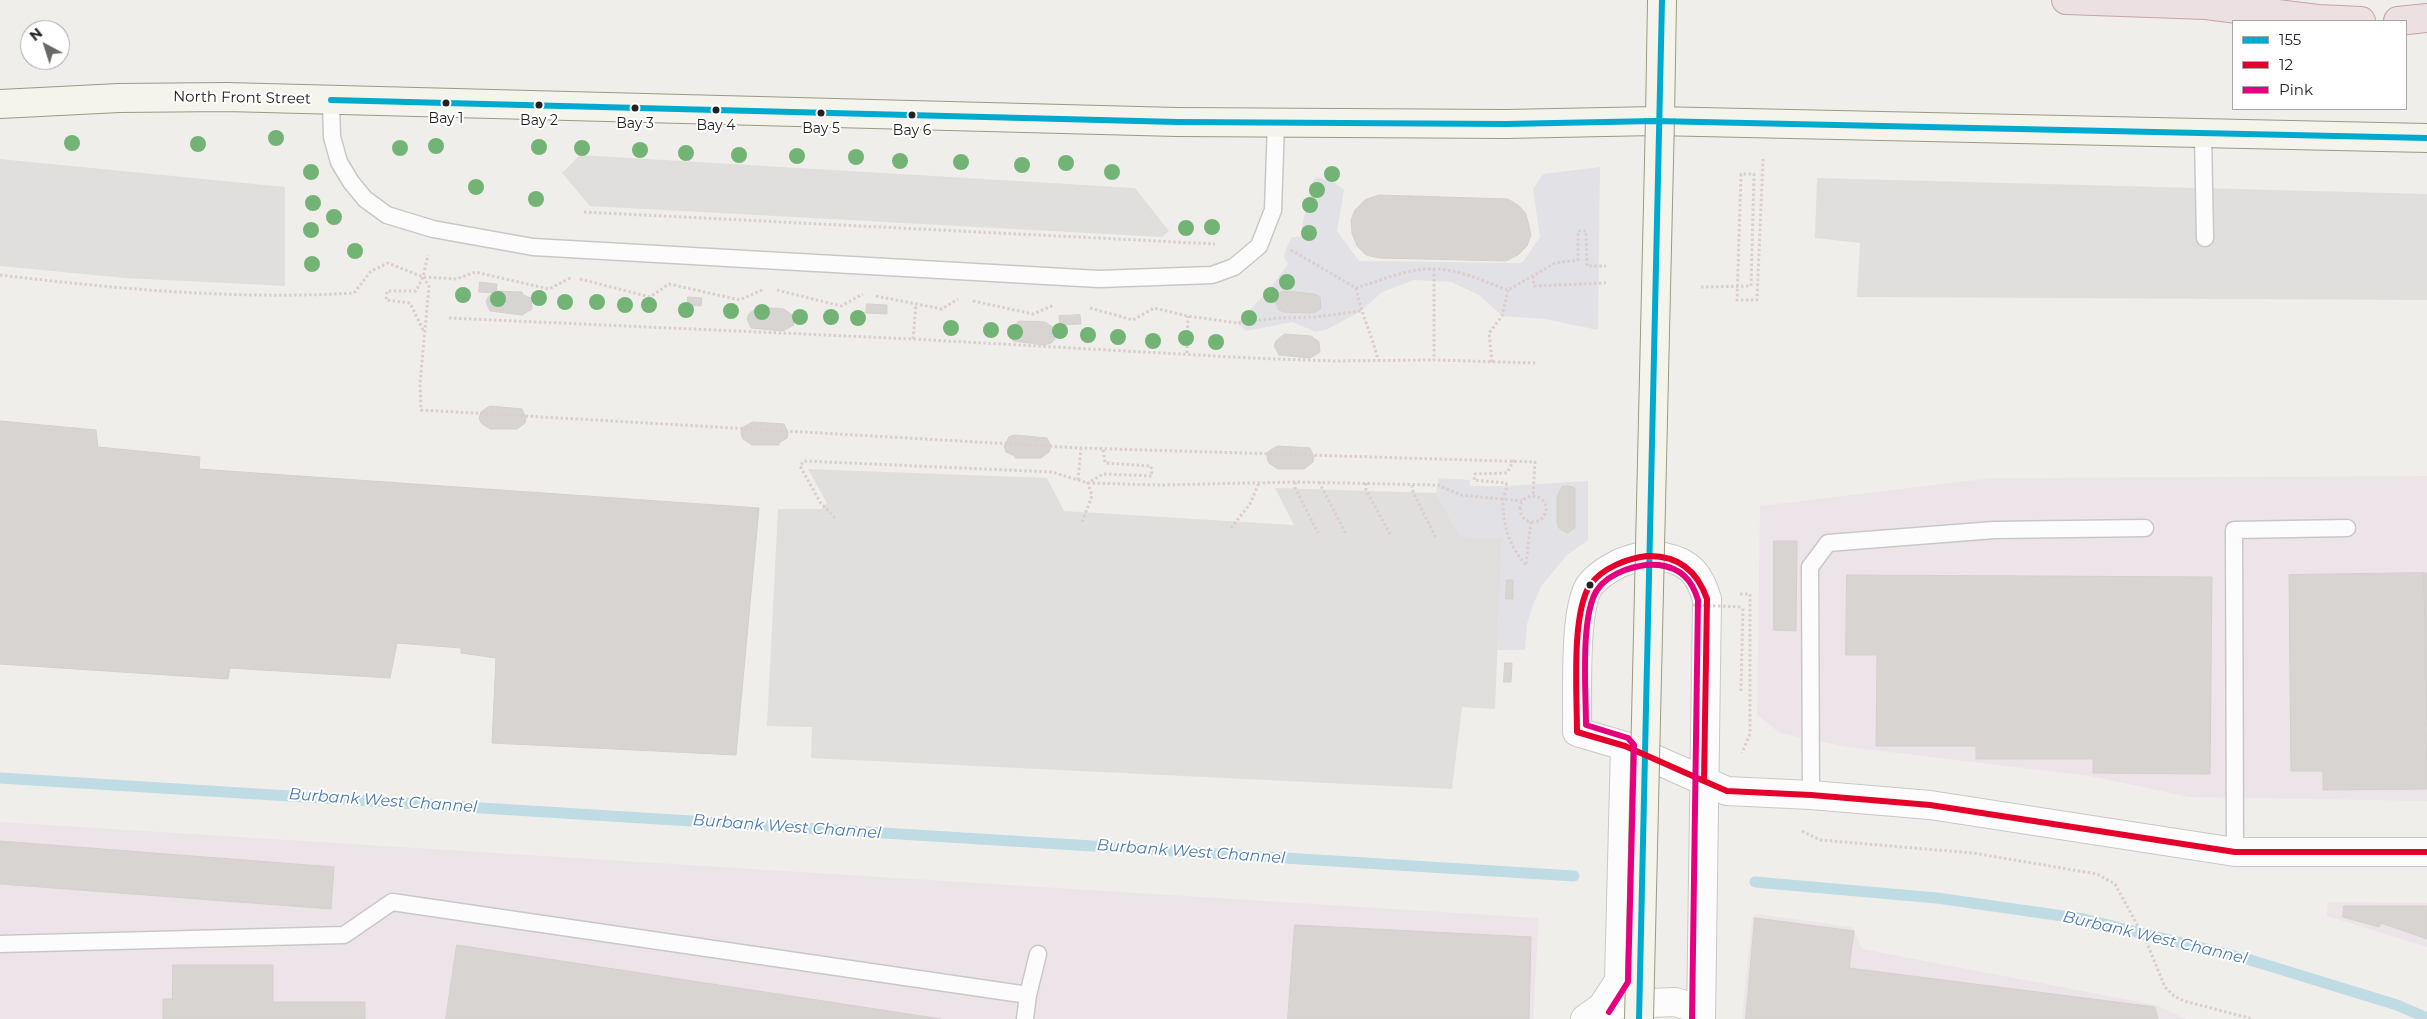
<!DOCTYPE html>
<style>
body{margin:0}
#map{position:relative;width:2427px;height:1019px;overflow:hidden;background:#f0eeeb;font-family:Montserrat,sans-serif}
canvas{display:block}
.legend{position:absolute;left:2232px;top:20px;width:175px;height:90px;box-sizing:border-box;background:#fff;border:1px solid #a7a7a7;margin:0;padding:6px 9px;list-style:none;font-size:15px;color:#222}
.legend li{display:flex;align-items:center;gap:10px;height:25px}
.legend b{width:25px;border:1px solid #a7a7a7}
.north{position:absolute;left:20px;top:20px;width:50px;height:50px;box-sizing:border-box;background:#fff;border:1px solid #a7a7a7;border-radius:50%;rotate:320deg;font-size:14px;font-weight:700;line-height:20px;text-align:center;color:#222}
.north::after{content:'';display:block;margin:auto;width:18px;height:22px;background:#6a6968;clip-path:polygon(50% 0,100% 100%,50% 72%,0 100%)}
</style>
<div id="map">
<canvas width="2427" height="1019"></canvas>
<ul class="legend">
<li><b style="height:6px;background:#00a9ce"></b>155</li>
<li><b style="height:6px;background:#e4002b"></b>12</li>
<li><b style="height:6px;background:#e5007d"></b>Pink</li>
</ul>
<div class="north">N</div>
</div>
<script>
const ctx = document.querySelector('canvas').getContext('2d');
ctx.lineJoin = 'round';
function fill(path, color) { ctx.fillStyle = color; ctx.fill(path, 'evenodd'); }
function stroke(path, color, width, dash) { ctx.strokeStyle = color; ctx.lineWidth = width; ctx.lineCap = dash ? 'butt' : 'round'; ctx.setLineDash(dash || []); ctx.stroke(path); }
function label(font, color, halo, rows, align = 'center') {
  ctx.font = font + ' Montserrat,sans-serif'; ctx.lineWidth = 4; ctx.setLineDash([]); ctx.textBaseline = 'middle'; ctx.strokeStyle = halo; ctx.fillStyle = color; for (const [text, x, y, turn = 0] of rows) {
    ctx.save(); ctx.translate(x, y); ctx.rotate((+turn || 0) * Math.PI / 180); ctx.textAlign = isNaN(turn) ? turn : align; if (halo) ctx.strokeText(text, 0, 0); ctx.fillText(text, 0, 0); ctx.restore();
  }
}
const industrial = new Path2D(`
 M 2427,476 L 2427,801 L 2189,797 L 2090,776 L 1847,747 L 1780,733 L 1757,715 L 1760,506 L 1992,478 Z
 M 0,822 L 1539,918 L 1533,1019 L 0,1019 Z
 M 2328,902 L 2427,903 L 2427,947 L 2327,916 Z
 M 1756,914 L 1853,927 L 1862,949 L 2156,1005 L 2186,1019 L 1742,1019 L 1752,917 Z`);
const parking = new Path2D(`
 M 580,155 L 1135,188 L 1169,231 L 1162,237 L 590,206 L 562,173 Z
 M 0,159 L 285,187 L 285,286 L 125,278 L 0,266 Z
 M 1817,178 L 2427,194 L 2427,300 L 1857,297 L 1860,243 L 1815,238 Z
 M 808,469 L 1047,478 L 1064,511 L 1294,525 L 1275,488 L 1436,493 L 1461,537 L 1502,538 L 1495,709 L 1462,707 L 1452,789 L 811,758 L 812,727 L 767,726 L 778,509 L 821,509 L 827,503 Z`);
const plaza = new Path2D(`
 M 1600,167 L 1598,330 L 1545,319 L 1502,316 L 1479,295 L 1451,282 L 1414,280 L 1382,292 L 1361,311 L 1328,329 L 1316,332 L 1292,322 L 1246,331 L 1237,323 L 1268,291 L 1288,264 L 1284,257 L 1287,247 L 1292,237 L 1300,237 L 1311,184 L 1317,177 L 1335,183 L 1344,190 L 1337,231 L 1359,261 L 1522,263 L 1540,237 L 1533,189 L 1543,174 Z
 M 1439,478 L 1470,480 L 1470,486 L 1507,486 L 1588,481 L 1588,540 L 1567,555 L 1542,585 L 1533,605 L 1527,624 L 1525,650 L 1497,650 L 1502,538 L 1461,537 L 1436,493 Z`);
const stream = new Path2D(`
 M 0,778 L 1574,876
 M 1755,882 L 1937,898 L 2084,919 L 2247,959 L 2397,1005 L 2427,1018`);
const building = new Path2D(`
 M 1379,195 L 1508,199 L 1519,206 L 1526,214 L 1531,235 L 1527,246 L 1518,255 L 1506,261 L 1379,258 L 1366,255 L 1357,246 L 1352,233 L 1351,220 L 1355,210 L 1365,200 Z
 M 480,282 L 497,284 L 496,293 L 479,292 Z
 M 496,291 L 522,292 L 523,295 L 531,298 L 532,309 L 522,315 L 490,311 L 486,302 L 488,297 Z
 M 1285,291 L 1315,294 L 1320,297 L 1321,308 L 1316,312 L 1310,313 L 1284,312 L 1279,310 L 1275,301 L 1280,293 Z
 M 688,297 L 702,298 L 701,306 L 688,305 Z
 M 867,304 L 887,305 L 887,314 L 866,313 Z
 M 758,307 L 784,309 L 792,315 L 794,325 L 783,331 L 751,328 L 747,319 L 749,314 Z
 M 1080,315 L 1081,324 L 1060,325 L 1059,316 Z
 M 1019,321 L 1045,322 L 1054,328 L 1055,339 L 1051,343 L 1044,345 L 1013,341 L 1009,332 Z
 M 1285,334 L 1311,336 L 1319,342 L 1320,352 L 1310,358 L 1279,355 L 1274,346 L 1276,341 Z
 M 490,406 L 522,409 L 526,418 L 525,423 L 517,429 L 490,429 L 481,423 L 479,418 L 481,412 Z
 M 0,421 L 96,430 L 98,447 L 200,457 L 199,469 L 759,508 L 736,755 L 492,743 L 496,658 L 461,653 L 461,648 L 397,643 L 390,678 L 230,668 L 228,679 L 0,664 Z
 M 753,422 L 784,424 L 788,433 L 787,438 L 779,443 L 779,445 L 752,445 L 743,439 L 741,433 L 742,428 Z
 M 1015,435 L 1047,438 L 1051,446 L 1049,452 L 1041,458 L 1015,458 L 1015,456 L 1006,452 L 1004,446 L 1009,437 Z
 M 1278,446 L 1310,448 L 1314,457 L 1313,462 L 1304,469 L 1278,469 L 1269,463 L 1267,458 L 1268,452 Z
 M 1568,486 L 1575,488 L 1575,528 L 1567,533 L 1559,528 L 1557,523 L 1557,497 L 1562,487 Z
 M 1774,541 L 1797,541 L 1796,631 L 1774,630 Z
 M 2424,573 L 2427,789 L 2323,790 L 2323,771 L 2291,771 L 2289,575 Z
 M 2424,573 L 2427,573 L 2427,725 Z
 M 1847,575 L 2212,577 L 2210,774 L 2093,773 L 2093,759 L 1976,759 L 1976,746 L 1876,746 L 1877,655 L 1846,655 Z
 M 1507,580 L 1513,580 L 1513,599 L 1506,599 Z
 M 1505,663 L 1512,663 L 1511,682 L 1504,682 Z
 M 0,841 L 334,867 L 331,909 L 0,884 Z
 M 2344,906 L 2427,906 L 2427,939 L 2381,923 L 2379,927 L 2343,917 Z
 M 1755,918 L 1854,931 L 1849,968 L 2155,1007 L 2158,1019 L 1746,1019 Z
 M 1295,925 L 1531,937 L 1529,1019 L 1288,1019 Z
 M 457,945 L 941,1019 L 446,1019 Z
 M 173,965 L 273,965 L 273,1002 L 365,1002 L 365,1019 L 163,1019 L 163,999 L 172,999 Z`);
const path = new Path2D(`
 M 584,212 L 1215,244
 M 1291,250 L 1356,288 C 1380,281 1408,268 1434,269 C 1459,269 1485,282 1508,290 L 1555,263 L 1578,260 L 1578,231 L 1586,231 L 1587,266 L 1606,266
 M 1434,269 L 1434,360
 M 0,275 C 117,289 236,300 354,293 L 371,271 L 388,263 L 423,277 L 457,279 L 475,272 L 549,289 L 572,277
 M 1533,276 L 1534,286 L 1606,283
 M 423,277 L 429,286 L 420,383 L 421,410 L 1081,448 L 1535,462 L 1533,496
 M 580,279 L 650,297 L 669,284 L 740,300 L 764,289
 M 1751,286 L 1754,174 L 1741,174 L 1737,300 L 1757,300 L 1763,159
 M 1356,288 C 1361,313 1372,335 1378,360
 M 777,290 L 841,306 L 863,294
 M 876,296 L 942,309 L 958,299
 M 973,301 L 1033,314 L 1054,305
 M 1090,308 L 1133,320 L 1154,308 L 1188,316 L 1237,323 L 1278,318 L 1315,317 L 1361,311
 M 449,318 L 913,339 L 1250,358 L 1334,361 L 1434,360 L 1537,363
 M 423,330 L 410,303 L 386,300 L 387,291 L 416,291 L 423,277 L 428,255
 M 913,339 L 916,304
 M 1187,353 L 1188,316
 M 1492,362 L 1489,333 L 1502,316 L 1508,290
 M 1514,460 L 1507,473 L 1475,474 L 1474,480 L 1506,483 C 1508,489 1503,495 1503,502 C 1503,527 1510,547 1526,565
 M 1078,480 L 1081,448
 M 1295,482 L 1295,488 L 1318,533
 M 1319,482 L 1346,534
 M 1366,483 L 1366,490 L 1391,536
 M 1412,485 L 1413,492 L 1436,538
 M1520 509a13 13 0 1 1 26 0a13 13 0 1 1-26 0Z
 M 835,518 L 820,502 L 800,466 L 804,461 L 1052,472 L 1088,483 L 1160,485 L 1295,482 L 1438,485 L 1461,495 L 1522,501
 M 1082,522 L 1092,496 L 1088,483 L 1103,474 L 1152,476 L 1151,466 L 1105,463 L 1103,448
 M 1231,528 L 1250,504 L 1259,483
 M 1526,564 L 1531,521
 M 1740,594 L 1750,594 L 1750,734 L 1742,753
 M 1741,691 L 1743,607
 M 1802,831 L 1820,840 L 1973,853 L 2097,874 L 2115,884 L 2147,943 L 2165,987 L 2174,996 L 2184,1001 L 2253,1019`);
const lane = new Path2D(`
 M 331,100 L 332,137 L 339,162 L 351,182 L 365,199 L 387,215 L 433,229 L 533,247 L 1099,279 L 1212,275 L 1234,267 L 1259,246 L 1273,210 L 1276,123
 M 2203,134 L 2205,238
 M 1811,795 L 1810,567 L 1828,543 L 1994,530 L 2145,528
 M 2235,852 L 2234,530 L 2347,528
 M 0,944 L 344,935 L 392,902 L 1028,995
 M 1025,1019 L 1028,995 L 1038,954`);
const street = new Path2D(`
 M 1602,1007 L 1619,981 L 1625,746
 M 1585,1019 L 1602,1007 L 1627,1004 L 1675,1002 L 1695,1008 L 1699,1019
 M 1701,1019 C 1703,879 1705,739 1707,599 C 1700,575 1690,562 1664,557 C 1648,554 1635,557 1620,563 C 1610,568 1597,576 1590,585 C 1573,608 1578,701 1577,732 L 1625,746 L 1727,791 L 1811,795 L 1930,805 L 2235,852 L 2427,852`);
const secondary = new Path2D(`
 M 0,104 L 119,98 L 227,97 L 1177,122 L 1506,124 L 1655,121 L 2427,138
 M 1660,118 L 1662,0`);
const highway = new Path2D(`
 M 2066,0 L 2206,5 L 2318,19 L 2361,21
 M 2398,21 L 2427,18`);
const pathBridge = new Path2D(`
 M 1701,287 L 1751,286
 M 1693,605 L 1743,607`);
const secondaryBridge = new Path2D(`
 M 1639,1019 L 1660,118`);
const bus1 = new Path2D(`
 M 331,100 L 1177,122 L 1506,124 L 1655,121 L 2427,138
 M 1639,1019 L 1662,0`);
const bus2 = new Path2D(`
 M 1647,556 C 1678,555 1697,570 1707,599 L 1704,781 L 1625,746 L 1577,732 C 1577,696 1571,614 1590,585 C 1602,568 1628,558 1647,556 Z
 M 1704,781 L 1727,791 L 1811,795 L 1930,805 L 2235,852 L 2427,852`);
const bus3 = new Path2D(`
 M 1609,1012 L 1628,982 L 1634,745 L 1628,738 L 1586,725 C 1586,693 1580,616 1597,590 C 1609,572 1639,563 1659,565 C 1681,568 1692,580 1698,600 L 1692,1019`);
const trees = [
 [276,138],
 [72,143],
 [198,144],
 [436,146],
 [539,147],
 [400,148],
 [582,148],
 [640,150],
 [686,153],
 [739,155],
 [797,156],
 [856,157],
 [900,161],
 [961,162],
 [1066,163],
 [1022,165],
 [311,172],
 [1112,172],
 [1332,174],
 [476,187],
 [1317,190],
 [536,199],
 [313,203],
 [1310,205],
 [334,217],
 [1212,227],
 [1186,228],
 [311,230],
 [1309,233],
 [355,251],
 [312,264],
 [1287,282],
 [463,295],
 [1271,295],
 [539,298],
 [498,299],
 [565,302],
 [597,302],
 [625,305],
 [649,305],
 [686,310],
 [731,311],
 [762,312],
 [800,317],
 [831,317],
 [858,318],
 [1249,318],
 [951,328],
 [991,330],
 [1060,331],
 [1015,332],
 [1088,335],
 [1118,337],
 [1186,338],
 [1153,341],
 [1216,342]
];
const markers = [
 [446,103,4.5,"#222"],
 [539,105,4.5,"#222"],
 [635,108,4.5,"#222"],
 [716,110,4.5,"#222"],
 [821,113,4.5,"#222"],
 [912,115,4.5,"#222"],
 [1590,585,4.5,"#222"]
];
const busNames = [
 ["Bay 1",446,119],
 ["Bay 2",539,121],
 ["Bay 3",635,124],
 ["Bay 4",716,126],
 ["Bay 5",821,129],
 ["Bay 6",912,131]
];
const streetNames = [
 ["North Front Street",242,98,1]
];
const waterNames = [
 ["Burbank West Channel",383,801,4],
 ["Burbank West Channel",787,827,4],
 ["Burbank West Channel",1191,852,4],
 ["Burbank West Channel",2155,938,13]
];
fill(industrial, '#ede4e9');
fill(parking, '#e0dfde');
fill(plaza, '#e2e1e5');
stroke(stream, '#bfdbe3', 11);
fill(building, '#d7d4d2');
stroke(building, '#d3d0cc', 1);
stroke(lane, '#c9c8c7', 19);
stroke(street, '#c9c8c7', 30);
stroke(secondary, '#999a82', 30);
stroke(highway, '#c5a2ac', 30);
stroke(path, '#dccecd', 3, [2.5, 2.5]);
stroke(lane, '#fdfcfc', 16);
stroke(street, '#fdfcfc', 28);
stroke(secondary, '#f4f4ed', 28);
stroke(highway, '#ece0e2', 28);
stroke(secondaryBridge, '#999a82', 30, []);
stroke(pathBridge, '#dccecd', 3, [2.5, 2.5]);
stroke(secondaryBridge, '#f4f4ed', 28);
stroke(bus1, '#00a9ce', 6);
stroke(bus2, '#e4002b', 6);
stroke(bus3, '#e5007d', 6);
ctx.fillStyle = '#73b476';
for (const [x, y] of trees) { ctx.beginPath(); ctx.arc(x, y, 8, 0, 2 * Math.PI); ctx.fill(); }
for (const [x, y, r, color] of markers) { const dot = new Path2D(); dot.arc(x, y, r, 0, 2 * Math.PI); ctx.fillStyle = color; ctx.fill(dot); stroke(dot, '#fff', 2); }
label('14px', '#222', '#fff', busNames);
label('15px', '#222', '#fff', streetNames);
label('italic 16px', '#4a7aab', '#fff', waterNames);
</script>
